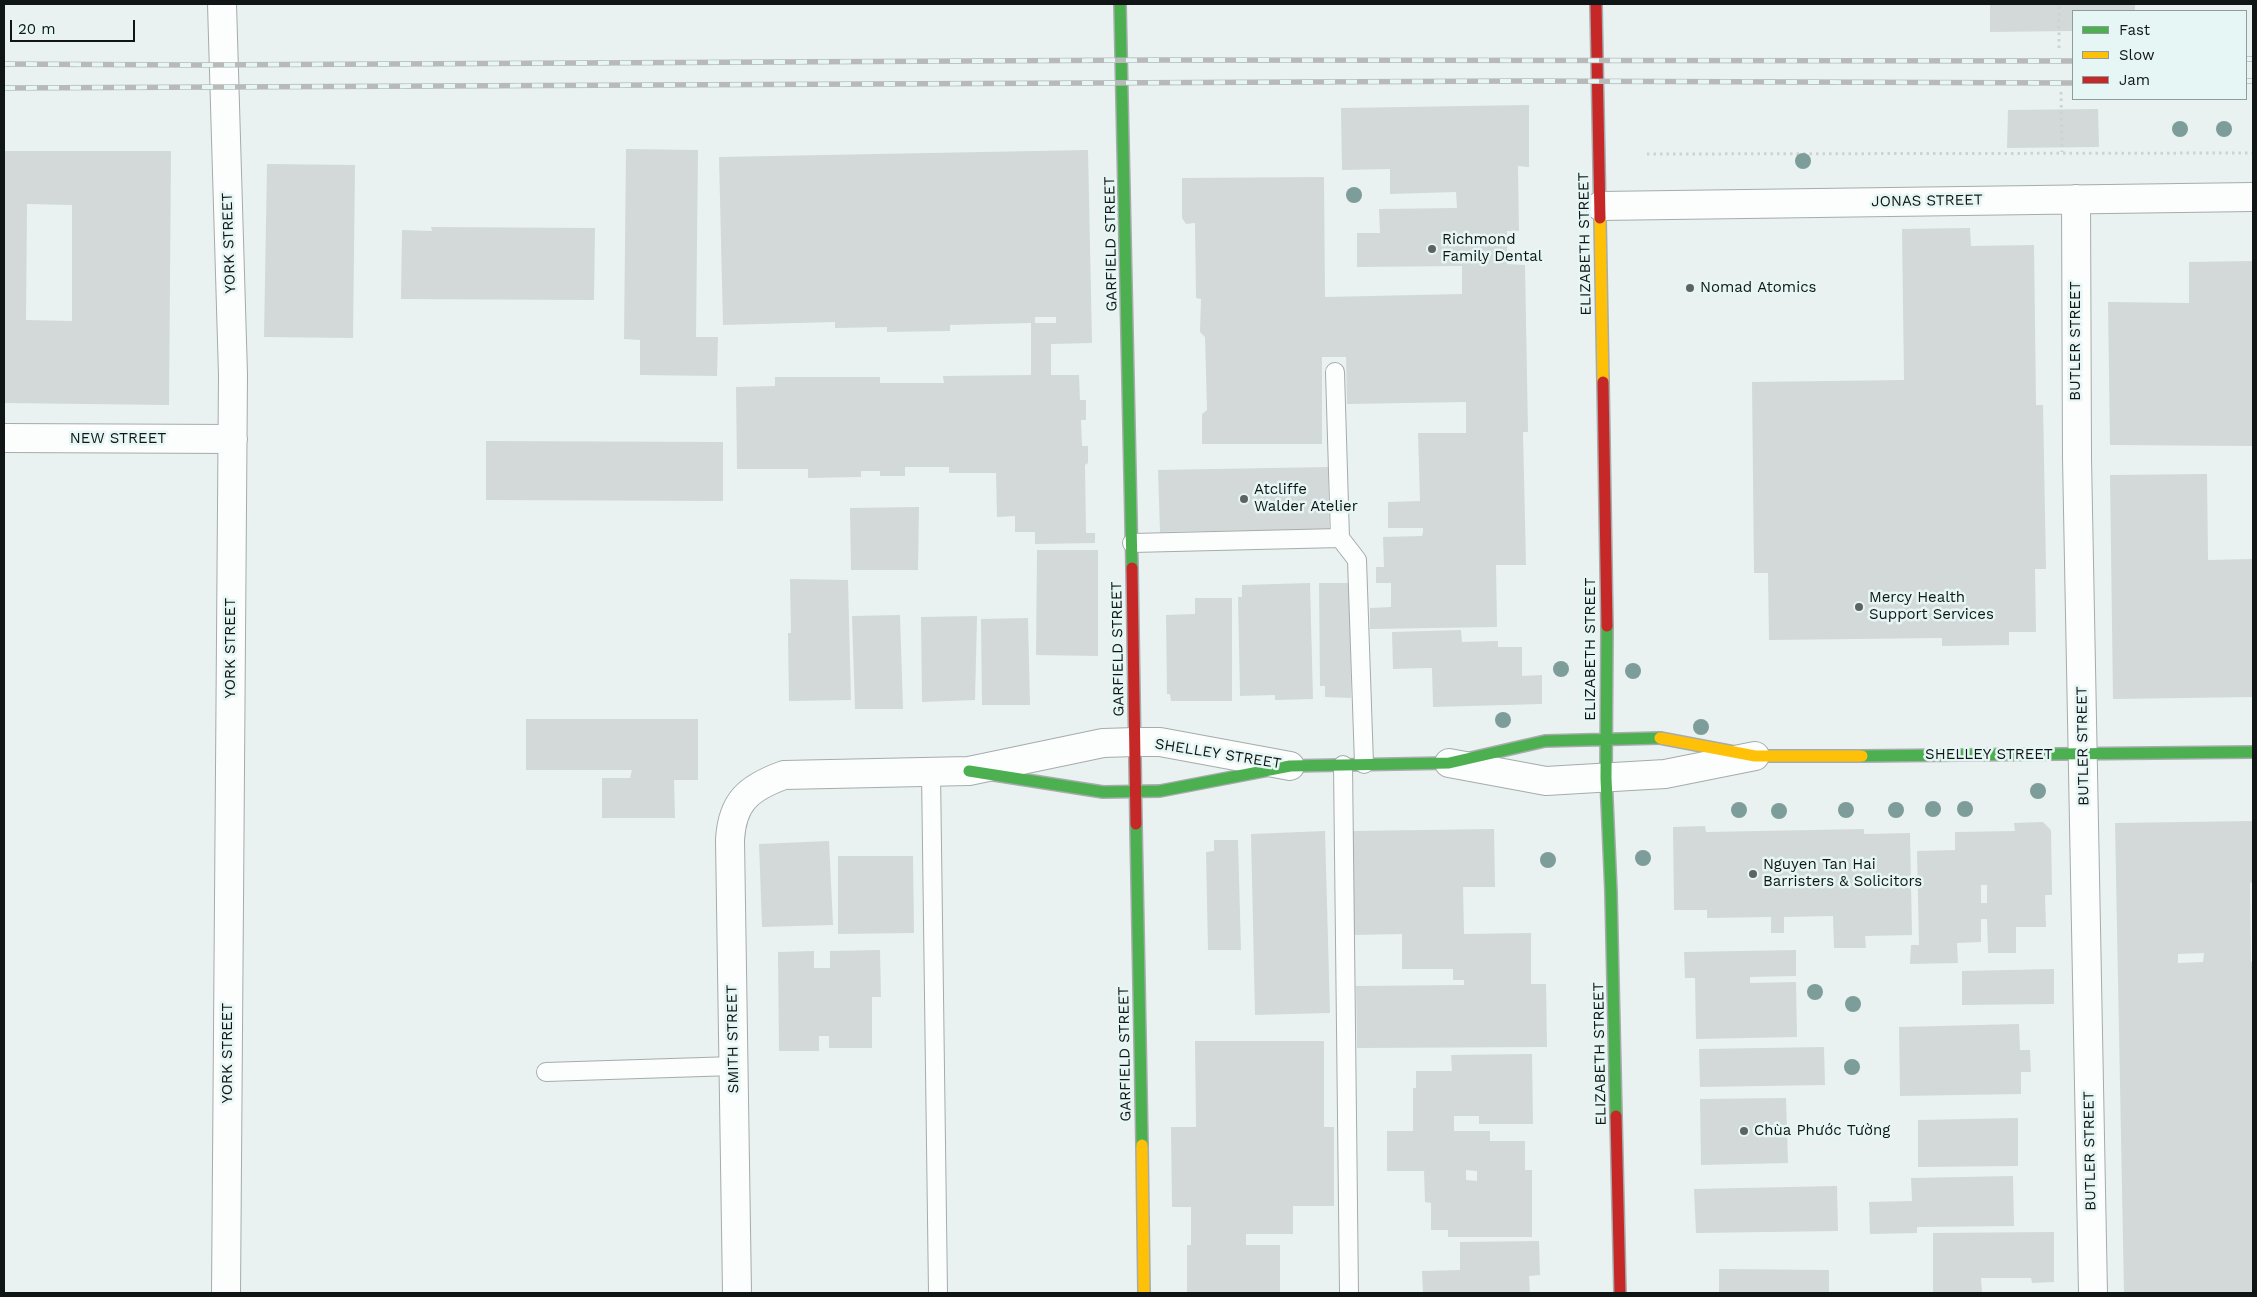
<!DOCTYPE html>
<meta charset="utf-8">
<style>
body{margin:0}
#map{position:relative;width:2257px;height:1297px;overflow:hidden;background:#eaf2f1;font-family:"Work Sans",sans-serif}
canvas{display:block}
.frame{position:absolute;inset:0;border:5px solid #101615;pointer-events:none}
.legend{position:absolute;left:2072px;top:10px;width:175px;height:90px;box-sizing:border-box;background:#e6f6f4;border:1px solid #909c9b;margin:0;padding:6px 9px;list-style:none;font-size:15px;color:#101615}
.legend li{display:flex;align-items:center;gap:10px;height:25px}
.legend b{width:25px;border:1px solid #909c9b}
.scale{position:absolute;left:10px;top:20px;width:125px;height:22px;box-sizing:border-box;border:2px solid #101615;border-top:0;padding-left:6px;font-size:15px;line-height:18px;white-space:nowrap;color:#101615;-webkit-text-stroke:4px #e6f6f4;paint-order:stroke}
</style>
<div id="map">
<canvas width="2257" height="1297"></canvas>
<div class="frame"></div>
<ul class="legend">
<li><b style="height:6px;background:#4caf50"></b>Fast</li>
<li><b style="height:6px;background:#ffc107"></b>Slow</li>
<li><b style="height:6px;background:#c62828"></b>Jam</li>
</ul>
<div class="scale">20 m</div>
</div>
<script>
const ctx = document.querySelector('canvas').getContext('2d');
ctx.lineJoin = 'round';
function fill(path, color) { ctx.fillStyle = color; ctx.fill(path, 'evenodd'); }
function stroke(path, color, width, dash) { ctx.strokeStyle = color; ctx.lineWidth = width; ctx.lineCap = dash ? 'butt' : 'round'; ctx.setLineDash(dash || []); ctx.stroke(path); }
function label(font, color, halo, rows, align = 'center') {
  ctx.font = font + ' "Work Sans",sans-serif'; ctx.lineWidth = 5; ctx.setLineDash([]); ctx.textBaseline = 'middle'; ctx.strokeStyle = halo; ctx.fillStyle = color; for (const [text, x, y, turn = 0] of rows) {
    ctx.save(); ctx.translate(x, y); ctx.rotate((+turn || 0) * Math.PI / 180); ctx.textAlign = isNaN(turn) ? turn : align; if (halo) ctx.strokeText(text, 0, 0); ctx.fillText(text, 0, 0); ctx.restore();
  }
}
const building = new Path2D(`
 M 1990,4 L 2135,4 L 2135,11 L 2073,11 L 2073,31 L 1990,32 Z
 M 1529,105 L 1529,167 L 1518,166 L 1519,231 L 1507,231 L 1507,264 L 1525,265 L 1528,432 L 1523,432 L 1526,565 L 1496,565 L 1497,627 L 1370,629 L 1370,608 L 1391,607 L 1391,583 L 1376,583 L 1376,567 L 1384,567 L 1383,537 L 1422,536 L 1423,532 L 1423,528 L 1388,528 L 1388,502 L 1420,501 L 1418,433 L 1466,433 L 1466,402 L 1347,404 L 1346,357 L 1322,357 L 1322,444 L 1202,444 L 1202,414 L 1207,410 L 1205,337 L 1200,332 L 1201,299 L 1196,298 L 1195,223 L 1186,224 L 1182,218 L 1182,178 L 1324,177 L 1325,297 L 1462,294 L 1462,266 L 1357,267 L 1357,233 L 1380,233 L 1379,209 L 1457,208 L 1456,192 L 1390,194 L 1390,169 L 1342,170 L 1341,108 Z
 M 2098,109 L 2099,147 L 2007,148 L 2008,110 Z
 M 626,149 L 698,150 L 696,337 L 718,337 L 717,376 L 640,375 L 640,340 L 624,339 Z
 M 1088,150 L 1092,343 L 1051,344 L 1051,375 L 1079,375 L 1080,400 L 1086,400 L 1086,420 L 1081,420 L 1082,446 L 1088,446 L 1088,463 L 1085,465 L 1086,533 L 1095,533 L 1095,543 L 1035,544 L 1035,532 L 1015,532 L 1015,516 L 997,517 L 996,473 L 949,473 L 949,467 L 905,467 L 905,476 L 880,476 L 880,471 L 861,471 L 861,477 L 808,478 L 808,469 L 737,469 L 736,387 L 775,386 L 775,377 L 880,377 L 880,383 L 944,383 L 943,376 L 1031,375 L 1031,323 L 950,325 L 950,331 L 887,332 L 887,327 L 835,328 L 835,322 L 723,325 L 719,157 ZM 1035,317 L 1056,317 L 1056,323 L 1035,323 Z
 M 4,151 L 171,151 L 169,405 L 4,403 ZM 27,204 L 72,205 L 72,321 L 26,320 Z
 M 267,164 L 355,165 L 353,338 L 264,337 Z
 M 431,227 L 595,228 L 594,300 L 401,299 L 402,230 L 432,231 Z
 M 1970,228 L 1971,246 L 2034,245 L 2036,405 L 2043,405 L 2046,569 L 2035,569 L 2036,632 L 2009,632 L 2009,645 L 1942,646 L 1942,638 L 1769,640 L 1768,573 L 1754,573 L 1752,382 L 1904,380 L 1902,229 Z
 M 2253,261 L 2253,446 L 2110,445 L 2108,302 L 2189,303 L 2189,262 Z
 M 486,441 L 723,442 L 723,501 L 486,500 Z
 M 1328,467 L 1329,529 L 1160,532 L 1158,470 Z
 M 2207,474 L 2208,560 L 2253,559 L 2253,697 L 2113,699 L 2110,475 Z
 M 919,507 L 918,570 L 851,570 L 850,508 Z
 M 1037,550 L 1098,550 L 1098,656 L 1036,655 Z
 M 790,579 L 848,580 L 851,700 L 789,701 L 788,633 L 791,633 Z
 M 1310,583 L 1313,699 L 1275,700 L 1275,695 L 1240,696 L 1238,597 L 1242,597 L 1242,585 Z
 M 1319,583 L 1350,583 L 1351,698 L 1325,697 L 1325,686 L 1320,686 Z
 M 1195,598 L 1232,598 L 1232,701 L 1171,701 L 1170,694 L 1167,694 L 1166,615 L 1195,614 Z
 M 900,615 L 903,709 L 855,709 L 852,616 Z
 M 977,616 L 975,700 L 922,702 L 921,617 Z
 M 1028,618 L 1030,705 L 982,705 L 981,619 Z
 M 1461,630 L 1462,642 L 1498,641 L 1498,647 L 1522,647 L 1522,676 L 1542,675 L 1542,704 L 1433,707 L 1432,668 L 1393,669 L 1392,632 Z
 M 526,719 L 698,719 L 698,780 L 674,780 L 675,818 L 602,818 L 602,778 L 630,778 L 632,770 L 526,770 Z
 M 2253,821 L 2253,882 L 2250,883 L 2251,962 L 2253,962 L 2253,1293 L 2124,1293 L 2115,823 ZM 2204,953 L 2203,962 L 2178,963 L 2178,954 Z
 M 2043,822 L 2051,830 L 2052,895 L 2045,895 L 2046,927 L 2016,927 L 2016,953 L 1988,953 L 1987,919 L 1981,919 L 1981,942 L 1957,943 L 1958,963 L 1910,964 L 1911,945 L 1919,945 L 1917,851 L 1955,850 L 1955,832 L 2015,831 L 2014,823 ZM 1981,885 L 1987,885 L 1987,903 L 1981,903 Z
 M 1705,826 L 1706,832 L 1864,829 L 1864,834 L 1910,833 L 1912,935 L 1865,936 L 1866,948 L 1834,948 L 1833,916 L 1784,917 L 1784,933 L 1771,933 L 1771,917 L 1707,918 L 1707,910 L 1674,910 L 1673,827 Z
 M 1494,829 L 1495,887 L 1463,887 L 1464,934 L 1531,933 L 1531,984 L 1546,984 L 1547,1047 L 1357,1048 L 1356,986 L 1464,985 L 1464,980 L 1453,980 L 1453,969 L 1402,969 L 1402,934 L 1354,935 L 1353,831 Z
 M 1325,831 L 1330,1013 L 1255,1015 L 1251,834 Z
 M 1214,840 L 1238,840 L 1241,950 L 1208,950 L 1206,852 L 1214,851 Z
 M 829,841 L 833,925 L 762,927 L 759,844 Z
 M 838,856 L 913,856 L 914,933 L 838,934 Z
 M 880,950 L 881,997 L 872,997 L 872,1048 L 829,1048 L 829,1036 L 819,1036 L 819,1051 L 779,1051 L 778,952 L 814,951 L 814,968 L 830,968 L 830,951 Z
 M 1796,950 L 1796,976 L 1750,977 L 1750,983 L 1796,982 L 1797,1037 L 1696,1039 L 1695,978 L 1685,978 L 1684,952 Z
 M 2054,969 L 2054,1004 L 1962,1005 L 1962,971 Z
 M 2019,1024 L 2020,1050 L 2030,1050 L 2031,1072 L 2021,1072 L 2021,1094 L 1900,1096 L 1899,1027 Z
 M 1195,1041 L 1324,1041 L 1324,1127 L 1334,1127 L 1334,1206 L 1293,1206 L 1293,1234 L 1246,1234 L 1246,1245 L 1280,1245 L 1280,1293 L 1187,1293 L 1187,1245 L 1191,1245 L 1191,1207 L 1172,1207 L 1171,1127 L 1196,1127 Z
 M 1824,1047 L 1825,1085 L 1700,1087 L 1699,1049 Z
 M 1532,1054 L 1533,1124 L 1479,1124 L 1479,1116 L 1454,1116 L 1454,1131 L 1490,1131 L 1490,1141 L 1525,1141 L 1525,1170 L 1532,1170 L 1532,1237 L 1448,1237 L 1448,1230 L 1431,1230 L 1431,1203 L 1425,1202 L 1424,1171 L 1387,1171 L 1387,1131 L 1413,1131 L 1413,1088 L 1416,1088 L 1416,1071 L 1452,1071 L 1451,1055 ZM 1466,1170 L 1477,1171 L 1477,1181 L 1466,1180 Z
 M 1786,1098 L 1788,1163 L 1701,1165 L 1700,1099 Z
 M 2018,1118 L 2018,1166 L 1918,1167 L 1918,1120 Z
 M 2013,1176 L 2014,1226 L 1917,1227 L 1917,1233 L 1870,1234 L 1869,1202 L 1912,1201 L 1911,1178 Z
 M 1837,1186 L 1838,1231 L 1696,1233 L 1694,1189 Z
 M 2054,1232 L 2054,1282 L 2032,1283 L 2031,1278 L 1981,1278 L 1982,1293 L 1933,1293 L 1933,1233 Z
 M 1539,1241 L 1540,1275 L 1529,1276 L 1530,1293 L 1423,1293 L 1422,1271 L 1460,1270 L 1460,1242 Z
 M 1719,1269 L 1829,1270 L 1829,1293 L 1719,1293 Z`);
const path = new Path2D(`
 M 2059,48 L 2059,4
 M 2061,92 L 2062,152
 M 1647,154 L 2253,153`);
const lane = new Path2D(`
 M 1335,372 L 1340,538 L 1357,560 L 1364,764
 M 1132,543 L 1340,538
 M 1343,765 L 1349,1293
 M 931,772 L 938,1293
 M 546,1072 L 734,1066`);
const street = new Path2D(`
 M 222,4 L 233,375 L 226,1293
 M 2076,199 L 2077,458 L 2093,1293
 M 1600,206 L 2253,197
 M 4,438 L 233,439
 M 1449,763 L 1546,781 L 1665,774 L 1755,756
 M 737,1293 L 730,840 C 732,802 748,788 784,775 L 969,771 L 1103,743 L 1135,742 L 1160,742 L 1290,766`);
const fast = new Path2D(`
 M 1120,4 L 1132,568
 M 1607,626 L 1606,778 L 1611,892 L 1616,1116
 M 1862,756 L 2253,752
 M 969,771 L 1103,792 L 1160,791 L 1290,766 L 1449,763 L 1545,741 L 1660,738
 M 1136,824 L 1142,1145`);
const slow = new Path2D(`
 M 1600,218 L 1603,382
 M 1660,738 L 1755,756 L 1862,756
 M 1142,1145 L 1144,1293`);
const jam = new Path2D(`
 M 1596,4 L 1600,218
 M 1603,382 L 1607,626
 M 1132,568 L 1136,824
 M 1616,1116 L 1620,1293`);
const rail = new Path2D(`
 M 2246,59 L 2253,59
 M 4,64 L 193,65 L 1162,60 L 2073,61
 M 2246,81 L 2253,81
 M 4,88 L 1522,81 L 2073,83`);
const trees = [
 [2180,129],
 [2224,129],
 [1803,161],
 [1354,195],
 [1561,669],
 [1633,671],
 [1503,720],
 [1701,727],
 [2038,791],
 [1933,809],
 [1965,809],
 [1739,810],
 [1846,810],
 [1896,810],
 [1779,811],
 [1643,858],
 [1548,860],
 [1815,992],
 [1853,1004],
 [1852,1067]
];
const markers = [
 [1432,249,5,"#5c6362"],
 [1690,288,5,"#5c6362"],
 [1244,499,5,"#5c6362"],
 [1859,607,5,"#5c6362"],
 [1753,874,5,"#5c6362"],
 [1744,1131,5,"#5c6362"]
];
const streetNames = [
 ["JONAS STREET",1927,201,-1],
 ["YORK STREET",229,243,-92],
 ["GARFIELD STREET",1111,244,-91],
 ["ELIZABETH STREET",1585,244,-91],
 ["BUTLER STREET",2076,341,-90],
 ["NEW STREET",118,439],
 ["YORK STREET",231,648,-90],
 ["GARFIELD STREET",1118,649,-91],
 ["ELIZABETH STREET",1591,649,-90],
 ["BUTLER STREET",2083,746,-91],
 ["SHELLEY STREET",1218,754,9],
 ["SHELLEY STREET",1989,755],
 ["SMITH STREET",733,1039,-91],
 ["YORK STREET",228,1053,-90],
 ["GARFIELD STREET",1125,1054,-91],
 ["ELIZABETH STREET",1600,1054,-91],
 ["BUTLER STREET",2090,1151,-91]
];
const poiNames = [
 ["Richmond",1442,240],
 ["Family Dental",1442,257],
 ["Nomad Atomics",1700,288],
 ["Atcliffe",1254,490],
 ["Walder Atelier",1254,507],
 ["Mercy Health",1869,598],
 ["Support Services",1869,615],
 ["Nguyen Tan Hai",1763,865],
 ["Barristers & Solicitors",1763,882],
 ["Chùa Phước Tường",1754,1131]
];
fill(building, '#d2d9d8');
stroke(lane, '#a5acab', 20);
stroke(street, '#a5acab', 30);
stroke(fast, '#a5acab', 14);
stroke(slow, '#a5acab', 14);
stroke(jam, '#a5acab', 14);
stroke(path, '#cfd2d1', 3, [2.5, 4]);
stroke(lane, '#fcfdfd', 18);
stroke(street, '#fcfdfd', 28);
stroke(fast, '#4caf50', 11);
stroke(slow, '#ffc107', 11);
stroke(jam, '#c62828', 11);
stroke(rail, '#b8baba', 5.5);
stroke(rail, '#e6f6f4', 4, [11]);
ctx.fillStyle = '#7d9d9a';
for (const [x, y] of trees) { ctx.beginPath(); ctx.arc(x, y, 8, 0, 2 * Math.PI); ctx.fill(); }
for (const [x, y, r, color] of markers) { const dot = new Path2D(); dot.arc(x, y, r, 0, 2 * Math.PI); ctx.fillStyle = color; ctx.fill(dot); stroke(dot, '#e6f6f4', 2); }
label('15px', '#101615', '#e6f6f4', streetNames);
label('15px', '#101615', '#e6f6f4', poiNames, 'left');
</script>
